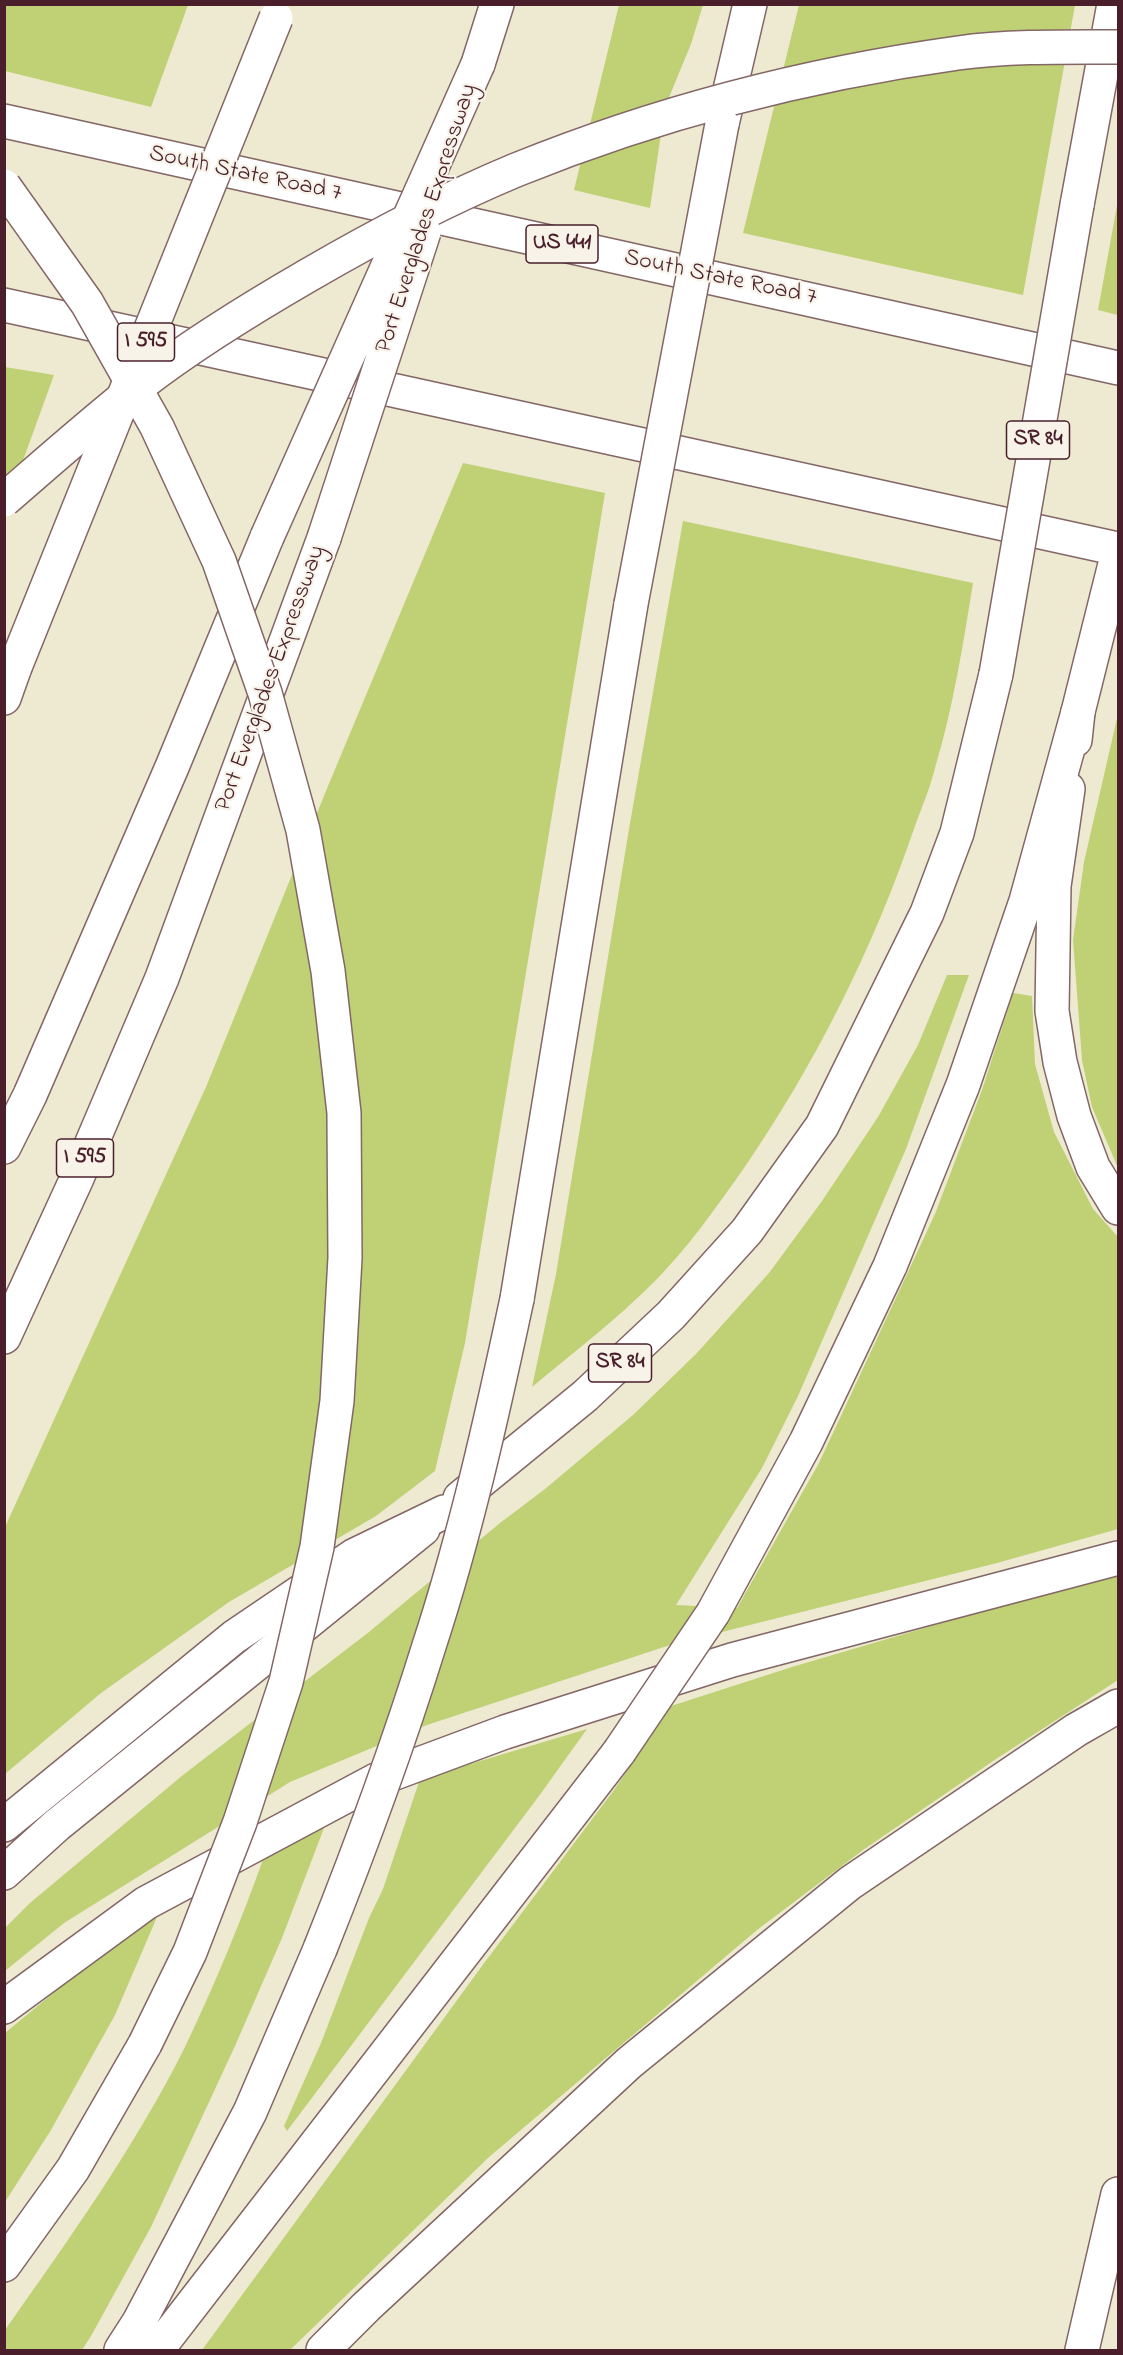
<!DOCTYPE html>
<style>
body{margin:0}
#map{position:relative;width:1123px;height:2355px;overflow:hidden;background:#eee9d1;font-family:"Indie Flower",sans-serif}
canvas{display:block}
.frame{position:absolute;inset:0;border:6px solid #4a1f2b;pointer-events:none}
</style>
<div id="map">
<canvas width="1123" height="2355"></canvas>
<div class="frame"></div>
</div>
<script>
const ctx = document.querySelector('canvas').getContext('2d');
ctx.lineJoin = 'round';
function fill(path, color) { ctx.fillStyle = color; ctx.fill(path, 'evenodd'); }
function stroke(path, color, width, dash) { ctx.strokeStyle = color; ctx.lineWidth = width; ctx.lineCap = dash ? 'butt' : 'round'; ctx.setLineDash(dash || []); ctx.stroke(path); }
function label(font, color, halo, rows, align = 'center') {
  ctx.font = font + ' "Indie Flower",sans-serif'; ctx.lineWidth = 4.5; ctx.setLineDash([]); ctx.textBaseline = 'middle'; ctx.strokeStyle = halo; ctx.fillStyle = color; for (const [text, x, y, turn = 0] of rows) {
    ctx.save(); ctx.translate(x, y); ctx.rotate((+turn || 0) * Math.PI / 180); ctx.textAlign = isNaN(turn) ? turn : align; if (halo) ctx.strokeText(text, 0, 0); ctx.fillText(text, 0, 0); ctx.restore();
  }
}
const green = new Path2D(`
 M 5,4 L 188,4 L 188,5 L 151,107 L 5,71 Z
 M 619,5 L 703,5 L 691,44 L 665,107 L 650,208 L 574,190 Z
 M 799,5 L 1075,5 L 1023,295 L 743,233 Z
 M 1118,200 L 1118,315 L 1098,310 Z
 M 5,367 L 54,375 L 5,510 Z
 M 463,463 L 605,493 L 465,1343 L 435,1471 L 376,1516 L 229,1602 L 101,1693 L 5,1774 L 5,1527 L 206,1087 L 328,786 Z
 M 683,521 L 973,583 C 963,645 953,708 935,768 C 930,788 922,807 915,826 C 873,949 815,1065 742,1171 C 715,1209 687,1249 654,1282 C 616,1320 573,1353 532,1387 L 556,1274 L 629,829 Z
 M 1118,714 L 1118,1168 L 1092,1107 L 1082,1060 L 1073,940 L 1084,862 Z
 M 947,975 L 969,975 L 906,1149 L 798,1396 L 762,1468 L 676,1605 L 737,1608 L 819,1463 L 935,1214 L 982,1090 L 1013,993 L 1032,996 L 1035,1064 L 1054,1132 L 1093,1209 L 1118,1237 L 1118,1529 L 997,1563 L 670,1645 L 427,1725 L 290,1782 L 64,1923 L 5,1971 L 5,1928 L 30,1903 L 183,1775 L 369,1632 L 500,1523 L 545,1489 L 633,1415 L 696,1354 L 769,1273 L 822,1201 L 878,1117 L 918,1045 Z
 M 1118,1571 L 1118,1680 L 996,1759 L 863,1850 L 757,1930 L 489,2157 L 290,2350 L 202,2350 L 482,1966 L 614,1790 L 671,1706 L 792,1667 Z
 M 587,1729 L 539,1796 L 287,2131 L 284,2126 L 321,2043 L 369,1918 L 383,1889 L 420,1779 Z
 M 324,1828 L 282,1938 L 235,2046 L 151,2227 L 91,2336 L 82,2350 L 5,2350 L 5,2330 C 69,2239 135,2147 185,2047 C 215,1984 242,1919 265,1854 Z
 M 157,1917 L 115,2015 L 51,2130 L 5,2202 L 5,2033 L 98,1956 Z`);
const minor = new Path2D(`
 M 1082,2350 L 1118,2194`);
const major = new Path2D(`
 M 4,121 L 1118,368
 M 1077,205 L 1114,4
 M 4,305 L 1118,549
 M 1075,740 L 1078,712 L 1118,552
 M 1068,789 L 1054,886 L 1052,1011 L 1060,1062 L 1074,1116 L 1093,1167 L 1118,1208
 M 460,1498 L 585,1396 L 671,1315 L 747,1231 L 822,1126 L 927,913 L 957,833 L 996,674
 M 4,1873 L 57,1825 L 423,1529
 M 4,2007 L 146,1903 L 376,1780 L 505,1732 L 732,1660 L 1118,1558
 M 4,2265 L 73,2169 L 145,2044`);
const highway = new Path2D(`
 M 478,64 L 497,4
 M 722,124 L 750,4
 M 4,698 L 15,667
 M 4,1147 L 30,1095 L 172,767 L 267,537
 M 517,1299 L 631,604
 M 4,1337 L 77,1178 L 162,978 L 324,538
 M 713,1613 L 806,1442 L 890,1266 L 963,1085 L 1026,901 L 1078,712
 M 4,1825 L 234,1637 L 355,1555 L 444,1512
 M 121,2350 L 139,2322 L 250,2112 L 320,1949
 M 157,2350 L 619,1752
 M 323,2350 L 366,2307 L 629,2063 L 850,1883 L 1076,1730 L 1118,1706`);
const majorBridge = new Path2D(`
 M 4,186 L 87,303 L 157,427 L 219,561 L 265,693 L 303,830 L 328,971 L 344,1113 L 345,1258 L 337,1401 L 317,1547 L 286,1682 L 240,1822 L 190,1952 L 145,2044
 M 4,500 C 49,461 94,421 141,384 C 193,344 250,309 307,276 C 374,237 444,200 516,170 C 657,113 807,74 958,53 C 1009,46 1067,47 1118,47
 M 996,674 L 1077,205`);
const highwayBridge = new Path2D(`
 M 267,537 L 478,64
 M 324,538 L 424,232
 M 631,604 L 722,124
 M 15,667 L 276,18
 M 619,1752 L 713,1613
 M 320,1949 C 360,1849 397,1749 429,1646 C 466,1533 492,1416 517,1299`);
const shields = [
 [562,244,72],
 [146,342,57],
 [1038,440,63],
 [85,1158,57],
 [620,1363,63]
];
const shieldNames = [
 ["US 441",562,244],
 ["I 595",146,342],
 ["SR 84",1038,440],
 ["I 595",85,1158],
 ["SR 84",620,1363]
];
const streetNames = [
 ["South State Road 7",245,175,12],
 ["Port Everglades Expressway",428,219,-72],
 ["South State Road 7",720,279,12],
 ["Port Everglades Expressway",272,679,-70]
];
fill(green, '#bfd174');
stroke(minor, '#836665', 36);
stroke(major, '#836665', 36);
stroke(highway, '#836665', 36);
stroke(minor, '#fff', 33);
stroke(major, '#fff', 33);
stroke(highway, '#fff', 33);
stroke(majorBridge, '#836665', 36, []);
stroke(highwayBridge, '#836665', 36, []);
stroke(majorBridge, '#fff', 33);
stroke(highwayBridge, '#fff', 33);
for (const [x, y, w] of shields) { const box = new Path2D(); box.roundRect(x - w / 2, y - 19, w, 38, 4.5); ctx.fillStyle = '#f7f3e8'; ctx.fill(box); stroke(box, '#4a1f2b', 1.5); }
label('bold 22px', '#4a1f2b', null, shieldNames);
label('24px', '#4a1f2b', '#f7f3e8', streetNames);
</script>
